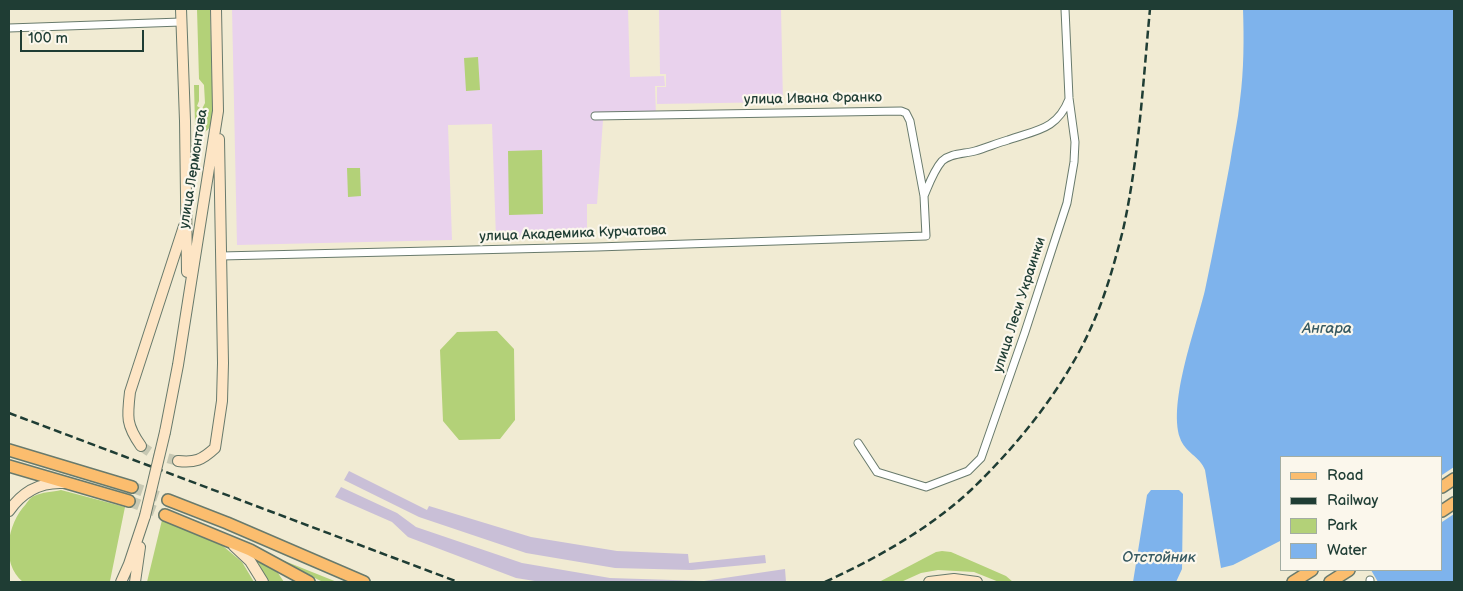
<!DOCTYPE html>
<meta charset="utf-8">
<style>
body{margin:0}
#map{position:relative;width:1463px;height:591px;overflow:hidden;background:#f1ebd3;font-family:"Balsamiq Sans",sans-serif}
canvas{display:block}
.frame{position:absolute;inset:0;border:10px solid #1f3d34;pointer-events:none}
.legend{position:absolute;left:1280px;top:456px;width:162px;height:115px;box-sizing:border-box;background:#fbf7ec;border:1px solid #a3ada2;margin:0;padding:6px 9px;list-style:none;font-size:15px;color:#1f3d34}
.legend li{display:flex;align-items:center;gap:10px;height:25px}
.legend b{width:25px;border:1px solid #a3ada2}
.scale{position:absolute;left:20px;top:30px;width:124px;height:22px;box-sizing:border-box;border:2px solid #1f3d34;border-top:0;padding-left:6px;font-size:15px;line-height:18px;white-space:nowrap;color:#1f3d34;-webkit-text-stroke:4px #fbf7ec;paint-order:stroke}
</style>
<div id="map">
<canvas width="1463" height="591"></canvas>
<div class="frame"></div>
<ul class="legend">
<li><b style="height:6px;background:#fbbd6e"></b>Road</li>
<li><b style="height:6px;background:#1f3d34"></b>Railway</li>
<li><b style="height:14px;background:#b3d178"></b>Park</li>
<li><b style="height:14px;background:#7eb3ec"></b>Water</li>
</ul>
<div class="scale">100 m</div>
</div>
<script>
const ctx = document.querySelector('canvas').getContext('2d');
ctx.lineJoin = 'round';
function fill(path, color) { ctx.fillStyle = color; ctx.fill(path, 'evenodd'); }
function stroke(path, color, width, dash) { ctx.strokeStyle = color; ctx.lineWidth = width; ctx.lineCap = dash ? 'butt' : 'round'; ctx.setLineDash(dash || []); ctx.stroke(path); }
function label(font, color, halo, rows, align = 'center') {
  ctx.font = font + ' "Balsamiq Sans",sans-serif'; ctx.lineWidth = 4.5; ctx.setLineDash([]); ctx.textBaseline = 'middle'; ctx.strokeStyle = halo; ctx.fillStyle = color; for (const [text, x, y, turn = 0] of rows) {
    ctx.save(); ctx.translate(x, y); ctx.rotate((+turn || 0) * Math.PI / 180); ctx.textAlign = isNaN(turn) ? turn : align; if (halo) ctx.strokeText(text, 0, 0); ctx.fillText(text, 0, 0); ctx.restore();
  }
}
const built = new Path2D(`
 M 232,9 L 628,9 L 630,77 L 664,76 L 665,86 L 655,86 L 656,117 L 603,120 L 597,204 L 587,204 L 587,235 L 496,238 L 492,124 L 448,125 L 452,240 L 237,245 Z
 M 659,9 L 781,9 L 783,102 L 657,104 L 657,87 L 666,87 L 666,74 L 660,74 Z`);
const industrial = new Path2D(`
 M 349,471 L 427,510 L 429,506 L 531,537 L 617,551 L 688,554 L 689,563 L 765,555 L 766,563 L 692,570 L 615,568 L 526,553 L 419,517 L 344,480 Z
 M 341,487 L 397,513 L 416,527 L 522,563 L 610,578 L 704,581 L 785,569 L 786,582 L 541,582 L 516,578 L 408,537 L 392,522 L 335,497 Z`);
const green = new Path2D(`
 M 197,9 L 210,9 L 213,118 C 212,125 208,132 201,133 L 196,128 L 195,124 L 194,85 L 199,85 L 199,101 L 197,106 L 202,109 L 205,103 L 204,85 L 199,79 Z
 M 478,57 L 480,90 L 466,91 L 464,58 Z
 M 542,150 L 543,214 L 509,215 L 508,151 Z
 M 347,168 L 360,168 L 361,196 L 348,197 Z
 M 497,331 L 514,349 L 515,420 L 500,439 L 459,440 L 443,421 L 440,350 L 457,332 Z
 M 61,490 L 125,507 L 110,581 L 108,582 L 23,582 C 0,563 7,524 26,504 C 28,501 31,497 34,496 C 42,492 53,492 61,490 Z
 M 162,520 L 217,541 L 242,562 L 254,582 L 147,582 Z
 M 257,550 L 337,582 L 323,582 Z
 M 942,551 L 951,552 L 1006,576 L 1013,582 L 999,582 L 974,572 L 938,570 L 921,573 L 901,582 L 879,582 L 936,552 Z
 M 257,560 L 278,573 L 284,582 L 267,582 Z`);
const water = new Path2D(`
 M 1243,9 L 1454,9 L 1454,582 L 1378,582 L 1371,570 L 1442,570 L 1442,457 L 1282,457 L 1282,540 L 1233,565 L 1221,568 L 1205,470 C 1200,456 1185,453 1180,438 C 1168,402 1196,328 1205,290 C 1214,248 1222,205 1230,163 C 1233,142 1238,121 1240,100 C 1244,70 1244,38 1243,9 Z
 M 1151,490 L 1179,490 L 1183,494 L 1182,569 L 1176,582 L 1133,582 L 1147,495 Z`);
const pier = new Path2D(`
 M 1454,467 L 1454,514 L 1442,522 L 1442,475 Z`);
const secondaryTunnel = new Path2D(`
 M 141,446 L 153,454 L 178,461`);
const primaryTunnel = new Path2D(`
 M 132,487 L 168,500
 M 129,501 L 165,515`);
const street = new Path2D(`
 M 9,28 L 181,22
 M 924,196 C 929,184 934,170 942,161 C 951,153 964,154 975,151 C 986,148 997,143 1008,140 C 1036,130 1057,130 1069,99
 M 221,256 L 597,247 L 926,236 L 924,196 L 910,121 L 906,113 L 901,111 L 595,116
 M 858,443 L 877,472 L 926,487 L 968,471 L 981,458 L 1025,332 L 1067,203 L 1074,162 L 1075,142 L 1069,98 L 1065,9
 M 1370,582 L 1370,580`);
const secondary = new Path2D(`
 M 181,9 L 185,121 L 187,272
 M 165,432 L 178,365 L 218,111 L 216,9
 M 141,446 C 126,425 127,417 130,392 L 184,226
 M 178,461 C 195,463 202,460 215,448 L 222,401 L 223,363 L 219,139
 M 9,511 C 22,492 40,482 63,483
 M 234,546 L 250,561 L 263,582
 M 121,582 L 129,564 L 145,516
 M 135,582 L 140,547
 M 929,582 L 954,579 L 977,582`);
const primary = new Path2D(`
 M 9,450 L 132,487
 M 9,466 L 129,501
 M 1442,487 L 1454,479
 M 168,500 L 227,523 L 364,582
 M 1442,511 L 1454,503
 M 165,515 L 250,550 L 309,582
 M 1293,582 L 1312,570
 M 1330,582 L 1349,570`);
const rail = new Path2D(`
 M 9,413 L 458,582
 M 825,582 C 877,558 929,529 971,490 C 1019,444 1067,384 1093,323 C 1106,294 1115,261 1123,230 C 1139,158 1143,82 1150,9`);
const secondaryBridge = new Path2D(`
 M 145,516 L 165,432`);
const streetNames = [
 ["улица Ивана Франко",813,99,-1],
 ["улица Лермонтова",194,169,-81],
 ["улица Академика Курчатова",573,234,-2],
 ["улица Леси Украинки",1020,305,-72]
];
const waterNames = [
 ["Ангара",1327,329],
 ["Отстойник",1159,558]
];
fill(built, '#e9d2ed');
fill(industrial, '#c9bfd7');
fill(green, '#b3d178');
fill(water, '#7eb3ec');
fill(pier, '#f1ebd3');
stroke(secondaryTunnel, '#c7c8b3', 10, [10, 5]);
stroke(primaryTunnel, '#c7c8b3', 11, [11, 5.5]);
stroke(street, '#687a6c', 9);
stroke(secondary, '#687a6c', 12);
stroke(primary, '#687a6c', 14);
stroke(street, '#fff', 7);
stroke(secondary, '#fde5c5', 10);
stroke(primary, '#fbbd6e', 11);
stroke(rail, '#1f3d34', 2.5, [8, 4]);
stroke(secondaryBridge, '#687a6c', 12, []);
stroke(secondaryBridge, '#fde5c5', 10);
label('14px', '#1f3d34', '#fbf7ec', streetNames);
label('italic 15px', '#375a62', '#fbf7ec', waterNames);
</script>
